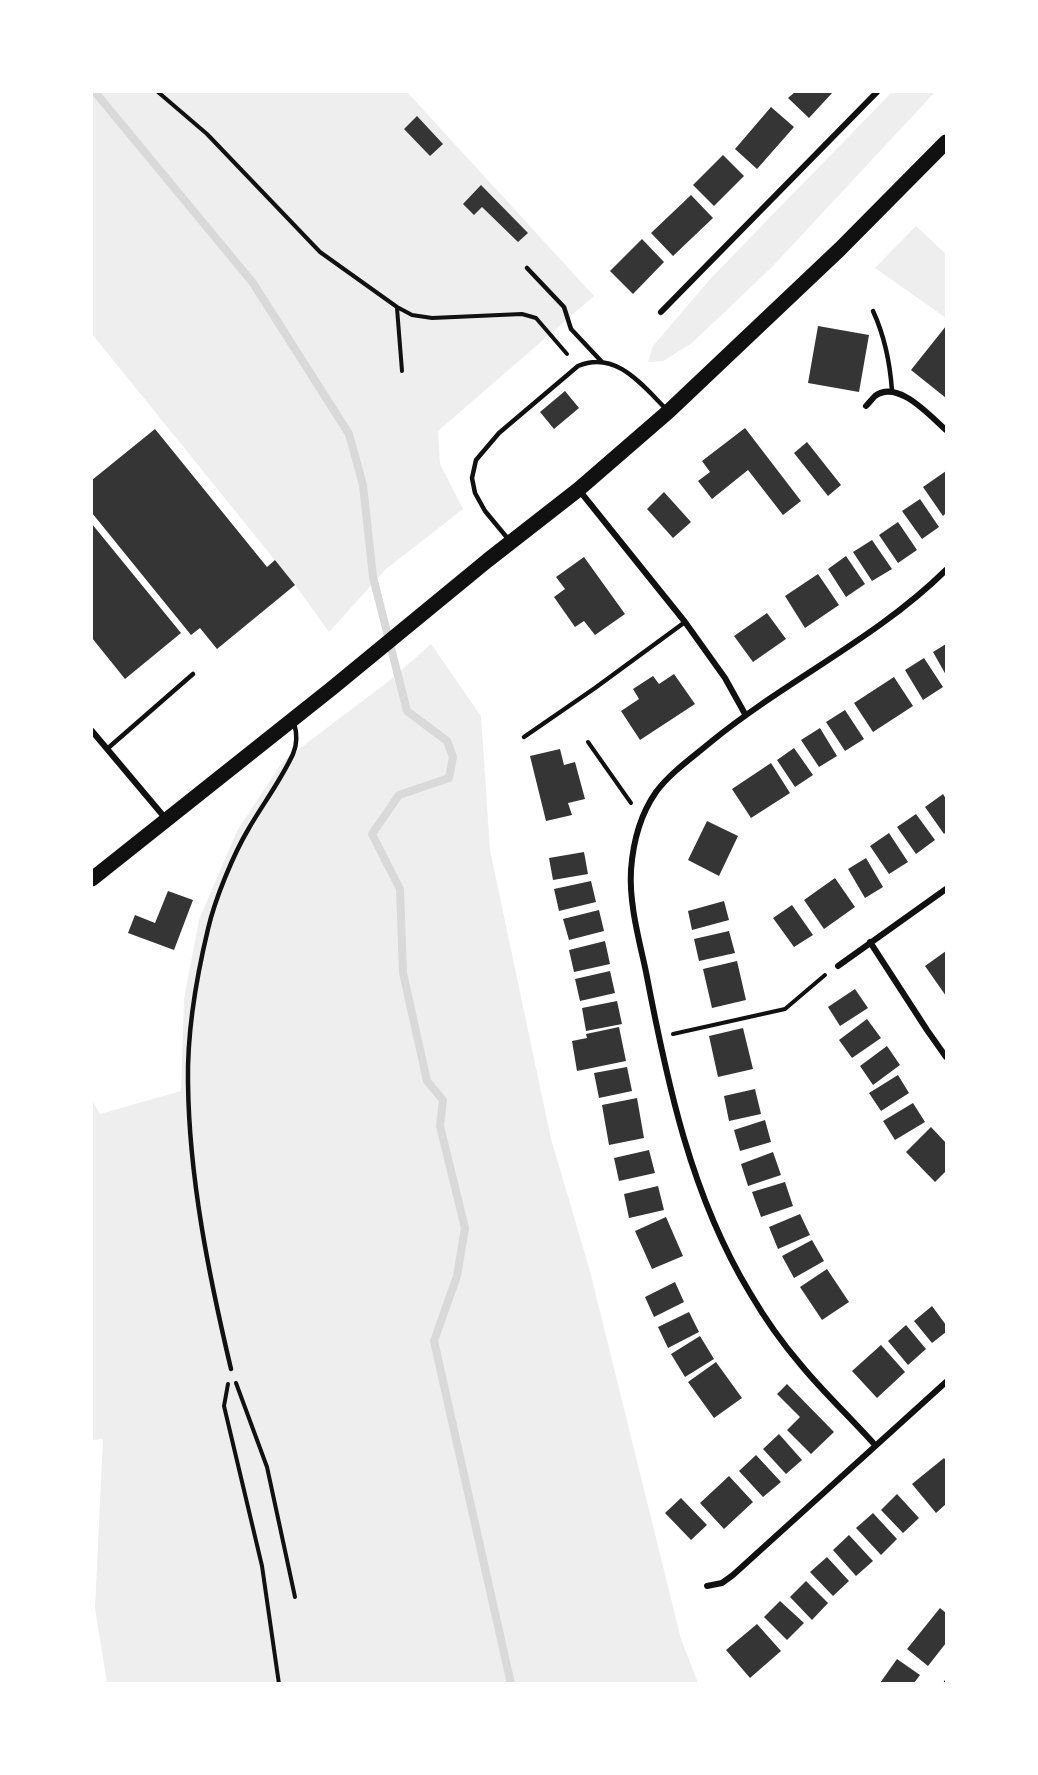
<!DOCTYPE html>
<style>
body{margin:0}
#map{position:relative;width:1038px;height:1775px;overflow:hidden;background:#fff;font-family:"Varela Round",sans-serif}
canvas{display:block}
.frame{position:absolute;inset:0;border:93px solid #fff;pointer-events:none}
</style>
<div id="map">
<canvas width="1038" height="1775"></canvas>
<div class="frame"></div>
</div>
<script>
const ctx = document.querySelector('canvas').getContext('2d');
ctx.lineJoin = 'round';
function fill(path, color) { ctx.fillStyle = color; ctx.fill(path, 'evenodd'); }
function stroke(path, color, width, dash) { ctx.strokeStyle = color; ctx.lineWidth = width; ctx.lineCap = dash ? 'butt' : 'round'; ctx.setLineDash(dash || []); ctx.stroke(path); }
const green = new Path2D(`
 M 92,92 L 407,92 L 594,296 L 438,431 L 440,464 L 463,509 L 386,569 L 329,632 L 295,585 L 92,334 Z
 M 892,92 L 935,92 L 773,266 L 692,343 L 663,361 L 648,362 L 653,346 L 712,277 Z
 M 916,226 L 946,254 L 946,318 L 875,268 Z
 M 431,644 L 481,716 L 490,850 L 551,1139 L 590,1271 L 681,1639 L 698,1683 L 107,1683 L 95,1608 L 103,1439 L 92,1440 L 92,1100 L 100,1114 L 181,1091 L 184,999 L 199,920 L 237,831 L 283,761 L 389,681 Z`);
const stream = new Path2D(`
 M 95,92 L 253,283 L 349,434 L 363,485 L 373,577 L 407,711 L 447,741 L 453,757 L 449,778 L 399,795 L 372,834 L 400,889 L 403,973 L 427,1081 L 443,1100 L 440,1126 L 465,1228 L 457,1276 L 434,1341 L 511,1684`);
const building = new Path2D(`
 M 795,92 L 833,92 L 809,118 L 788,98 Z
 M 771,107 L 794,127 L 757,169 L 735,149 Z
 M 417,116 L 443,144 L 430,156 L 404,129 Z
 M 723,155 L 744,176 L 714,206 L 693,185 Z
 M 481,185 L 528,233 L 518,242 L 482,207 L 474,215 L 463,204 Z
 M 691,195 L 713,218 L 673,256 L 651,233 Z
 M 642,239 L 664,262 L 633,294 L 610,271 Z
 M 818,326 L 869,335 L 859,392 L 808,383 Z
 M 946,326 L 946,398 L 911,370 Z
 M 565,391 L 579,408 L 554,429 L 540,412 Z
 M 745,428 L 801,501 L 783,515 L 748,470 L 712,499 L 698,481 L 710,472 L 702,461 Z
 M 155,429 L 267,567 L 275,560 L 295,585 L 217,649 L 200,628 L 191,635 L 92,513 L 92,480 Z
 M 807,442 L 841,485 L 828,496 L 794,453 Z
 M 946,471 L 946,513 L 943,516 L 923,487 Z
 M 664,492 L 691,522 L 673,538 L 647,509 Z
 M 920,499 L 939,527 L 922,539 L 902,511 Z
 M 898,522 L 917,550 L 898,563 L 879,535 Z
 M 92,524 L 181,633 L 125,679 L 92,638 Z
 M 872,540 L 892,569 L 872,581 L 853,552 Z
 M 846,556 L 865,584 L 846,597 L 828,569 Z
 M 584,557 L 625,614 L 595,635 L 584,621 L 575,627 L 554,597 L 565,589 L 556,577 Z
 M 818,574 L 839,605 L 805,628 L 785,596 Z
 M 767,613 L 786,639 L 753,662 L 734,636 Z
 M 946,644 L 946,675 L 933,652 Z
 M 924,658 L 943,687 L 923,700 L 905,670 Z
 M 674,674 L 695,704 L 640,740 L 621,711 L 639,699 L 633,689 L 653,676 L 659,684 Z
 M 894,677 L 913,706 L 873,732 L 854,703 Z
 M 845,710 L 864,739 L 845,751 L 826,722 Z
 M 820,728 L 837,756 L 819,767 L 801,740 Z
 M 794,748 L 813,775 L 795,787 L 777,760 Z
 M 560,749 L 564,765 L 575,762 L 585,799 L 568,803 L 572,815 L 546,821 L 530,756 Z
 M 771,763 L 790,793 L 751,818 L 732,789 Z
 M 943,794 L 946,799 L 946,832 L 944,834 L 925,807 Z
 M 916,814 L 935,840 L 916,854 L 897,827 Z
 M 707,821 L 738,836 L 719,876 L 688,860 Z
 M 889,833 L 908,862 L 889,874 L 870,846 Z
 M 584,852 L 588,874 L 553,880 L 549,858 Z
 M 866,858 L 883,887 L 865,898 L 848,869 Z
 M 835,878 L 855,907 L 824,929 L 804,900 Z
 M 591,881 L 596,902 L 559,911 L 554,889 Z
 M 168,891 L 193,900 L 174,950 L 128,933 L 135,915 L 155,923 Z
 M 724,901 L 729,920 L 692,930 L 688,911 Z
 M 792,905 L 813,935 L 794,947 L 773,918 Z
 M 599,910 L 604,931 L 569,940 L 563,919 Z
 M 729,931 L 735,953 L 699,961 L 694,939 Z
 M 605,941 L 610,964 L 574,972 L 569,950 Z
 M 946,951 L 946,996 L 925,966 Z
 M 737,961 L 746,1000 L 712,1008 L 703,969 Z
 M 610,971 L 615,993 L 580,1001 L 575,979 Z
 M 855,989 L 868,1008 L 840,1026 L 828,1007 Z
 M 617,1001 L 622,1024 L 586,1031 L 582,1008 Z
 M 867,1019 L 881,1038 L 852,1058 L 839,1040 Z
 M 619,1027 L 626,1061 L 577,1071 L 572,1041 L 587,1038 L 586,1034 Z
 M 743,1028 L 753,1069 L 718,1077 L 709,1036 Z
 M 887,1046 L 900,1065 L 873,1085 L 860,1066 Z
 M 627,1067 L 632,1091 L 599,1098 L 594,1073 Z
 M 898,1075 L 909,1093 L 881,1111 L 869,1093 Z
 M 755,1089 L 761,1114 L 729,1121 L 724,1096 Z
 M 637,1098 L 644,1138 L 609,1145 L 602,1105 Z
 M 913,1103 L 925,1122 L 895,1140 L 883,1121 Z
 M 765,1120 L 771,1142 L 740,1151 L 734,1130 Z
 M 931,1127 L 946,1143 L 946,1171 L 935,1182 L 906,1152 Z
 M 649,1150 L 655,1173 L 619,1181 L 614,1158 Z
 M 773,1152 L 781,1175 L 748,1186 L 741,1164 Z
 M 785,1182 L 793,1206 L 761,1217 L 752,1192 Z
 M 658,1186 L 664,1210 L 629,1218 L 624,1194 Z
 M 800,1214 L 810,1235 L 778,1249 L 769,1227 Z
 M 666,1217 L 683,1256 L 652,1269 L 635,1231 Z
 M 812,1240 L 824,1261 L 794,1278 L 782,1256 Z
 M 827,1269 L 849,1302 L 822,1320 L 800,1287 Z
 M 675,1282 L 684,1302 L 654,1317 L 645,1297 Z
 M 932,1306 L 946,1325 L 946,1332 L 932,1343 L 914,1321 Z
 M 689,1312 L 699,1332 L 668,1348 L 658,1327 Z
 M 906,1325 L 926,1349 L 908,1365 L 888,1341 Z
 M 700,1336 L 714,1359 L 685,1377 L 671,1354 Z
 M 881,1345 L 905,1372 L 877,1398 L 852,1371 Z
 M 716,1362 L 742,1398 L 714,1418 L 688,1382 Z
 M 787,1384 L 834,1432 L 811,1454 L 787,1430 L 800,1417 L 777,1394 Z
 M 779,1434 L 802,1460 L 786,1474 L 763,1449 Z
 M 756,1455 L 781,1482 L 763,1497 L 739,1471 Z
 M 944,1458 L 946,1461 L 946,1504 L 936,1513 L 912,1484 Z
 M 729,1476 L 753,1502 L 724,1529 L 700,1503 Z
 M 897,1494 L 919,1518 L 903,1533 L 881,1510 Z
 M 681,1498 L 707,1525 L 691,1540 L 665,1513 Z
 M 873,1513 L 897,1539 L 881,1555 L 856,1528 Z
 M 849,1535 L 873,1561 L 856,1576 L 833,1550 Z
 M 827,1557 L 849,1581 L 833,1596 L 810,1572 Z
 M 806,1581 L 828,1603 L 812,1620 L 790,1597 Z
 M 780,1601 L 804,1623 L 787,1640 L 764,1617 Z
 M 940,1608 L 946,1613 L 946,1643 L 928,1666 L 907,1649 Z
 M 757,1624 L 781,1651 L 750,1678 L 726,1650 Z
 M 897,1659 L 920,1675 L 914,1683 L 880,1683 Z`);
const path = new Path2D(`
 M 158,92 L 207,134 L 320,252 L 397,307 L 412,315 L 432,318 L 522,314 L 536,318 L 567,354
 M 397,308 L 402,371
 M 588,742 L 631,803
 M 673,1034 L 785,1009 L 825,975
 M 236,1383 L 267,1467 L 295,1597
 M 228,1384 L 224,1406 L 262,1566 L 279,1684
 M 945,1684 L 946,1682`);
const service = new Path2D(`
 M 527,268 L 564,307 L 571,329 L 602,362
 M 873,311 C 885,337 890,362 892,391
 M 509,540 L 485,511 L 475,493 L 472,478 L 476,460 L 499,433 L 578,366 C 616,350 642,385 666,409
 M 524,737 L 595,688 L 685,622
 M 107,749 L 193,674
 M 231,1369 C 209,1276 189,1178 188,1082 C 187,1030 196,979 208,929 C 215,899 233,855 249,828 C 263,804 281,780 293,754 C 297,745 297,733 294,723`);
const minor = new Path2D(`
 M 661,312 L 877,92
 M 866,406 C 869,403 872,399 875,396 C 898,379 930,416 946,430
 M 579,490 L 685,622 L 725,678 L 745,714
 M 92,731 L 166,819
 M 870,942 L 927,1030 L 946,1057
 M 838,966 L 946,889
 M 875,1445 C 851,1418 824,1393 801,1365 C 783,1344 764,1317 750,1293 C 691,1196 667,1082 646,972 C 639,939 629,904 631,870 C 633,842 640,815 656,792 C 671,772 693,757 712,741 C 787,680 877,638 946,570
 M 707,1586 L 722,1583 L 733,1575 L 946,1382`);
const primary = new Path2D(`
 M 92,879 L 331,689 L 488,560 L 579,489 L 669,411 L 840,249 L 946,142`);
fill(green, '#eee');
stroke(stream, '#d9d9d9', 8);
fill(building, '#353535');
stroke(path, '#111', 4);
stroke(service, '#111', 4.5);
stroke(minor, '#111', 6);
stroke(primary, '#111', 15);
</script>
